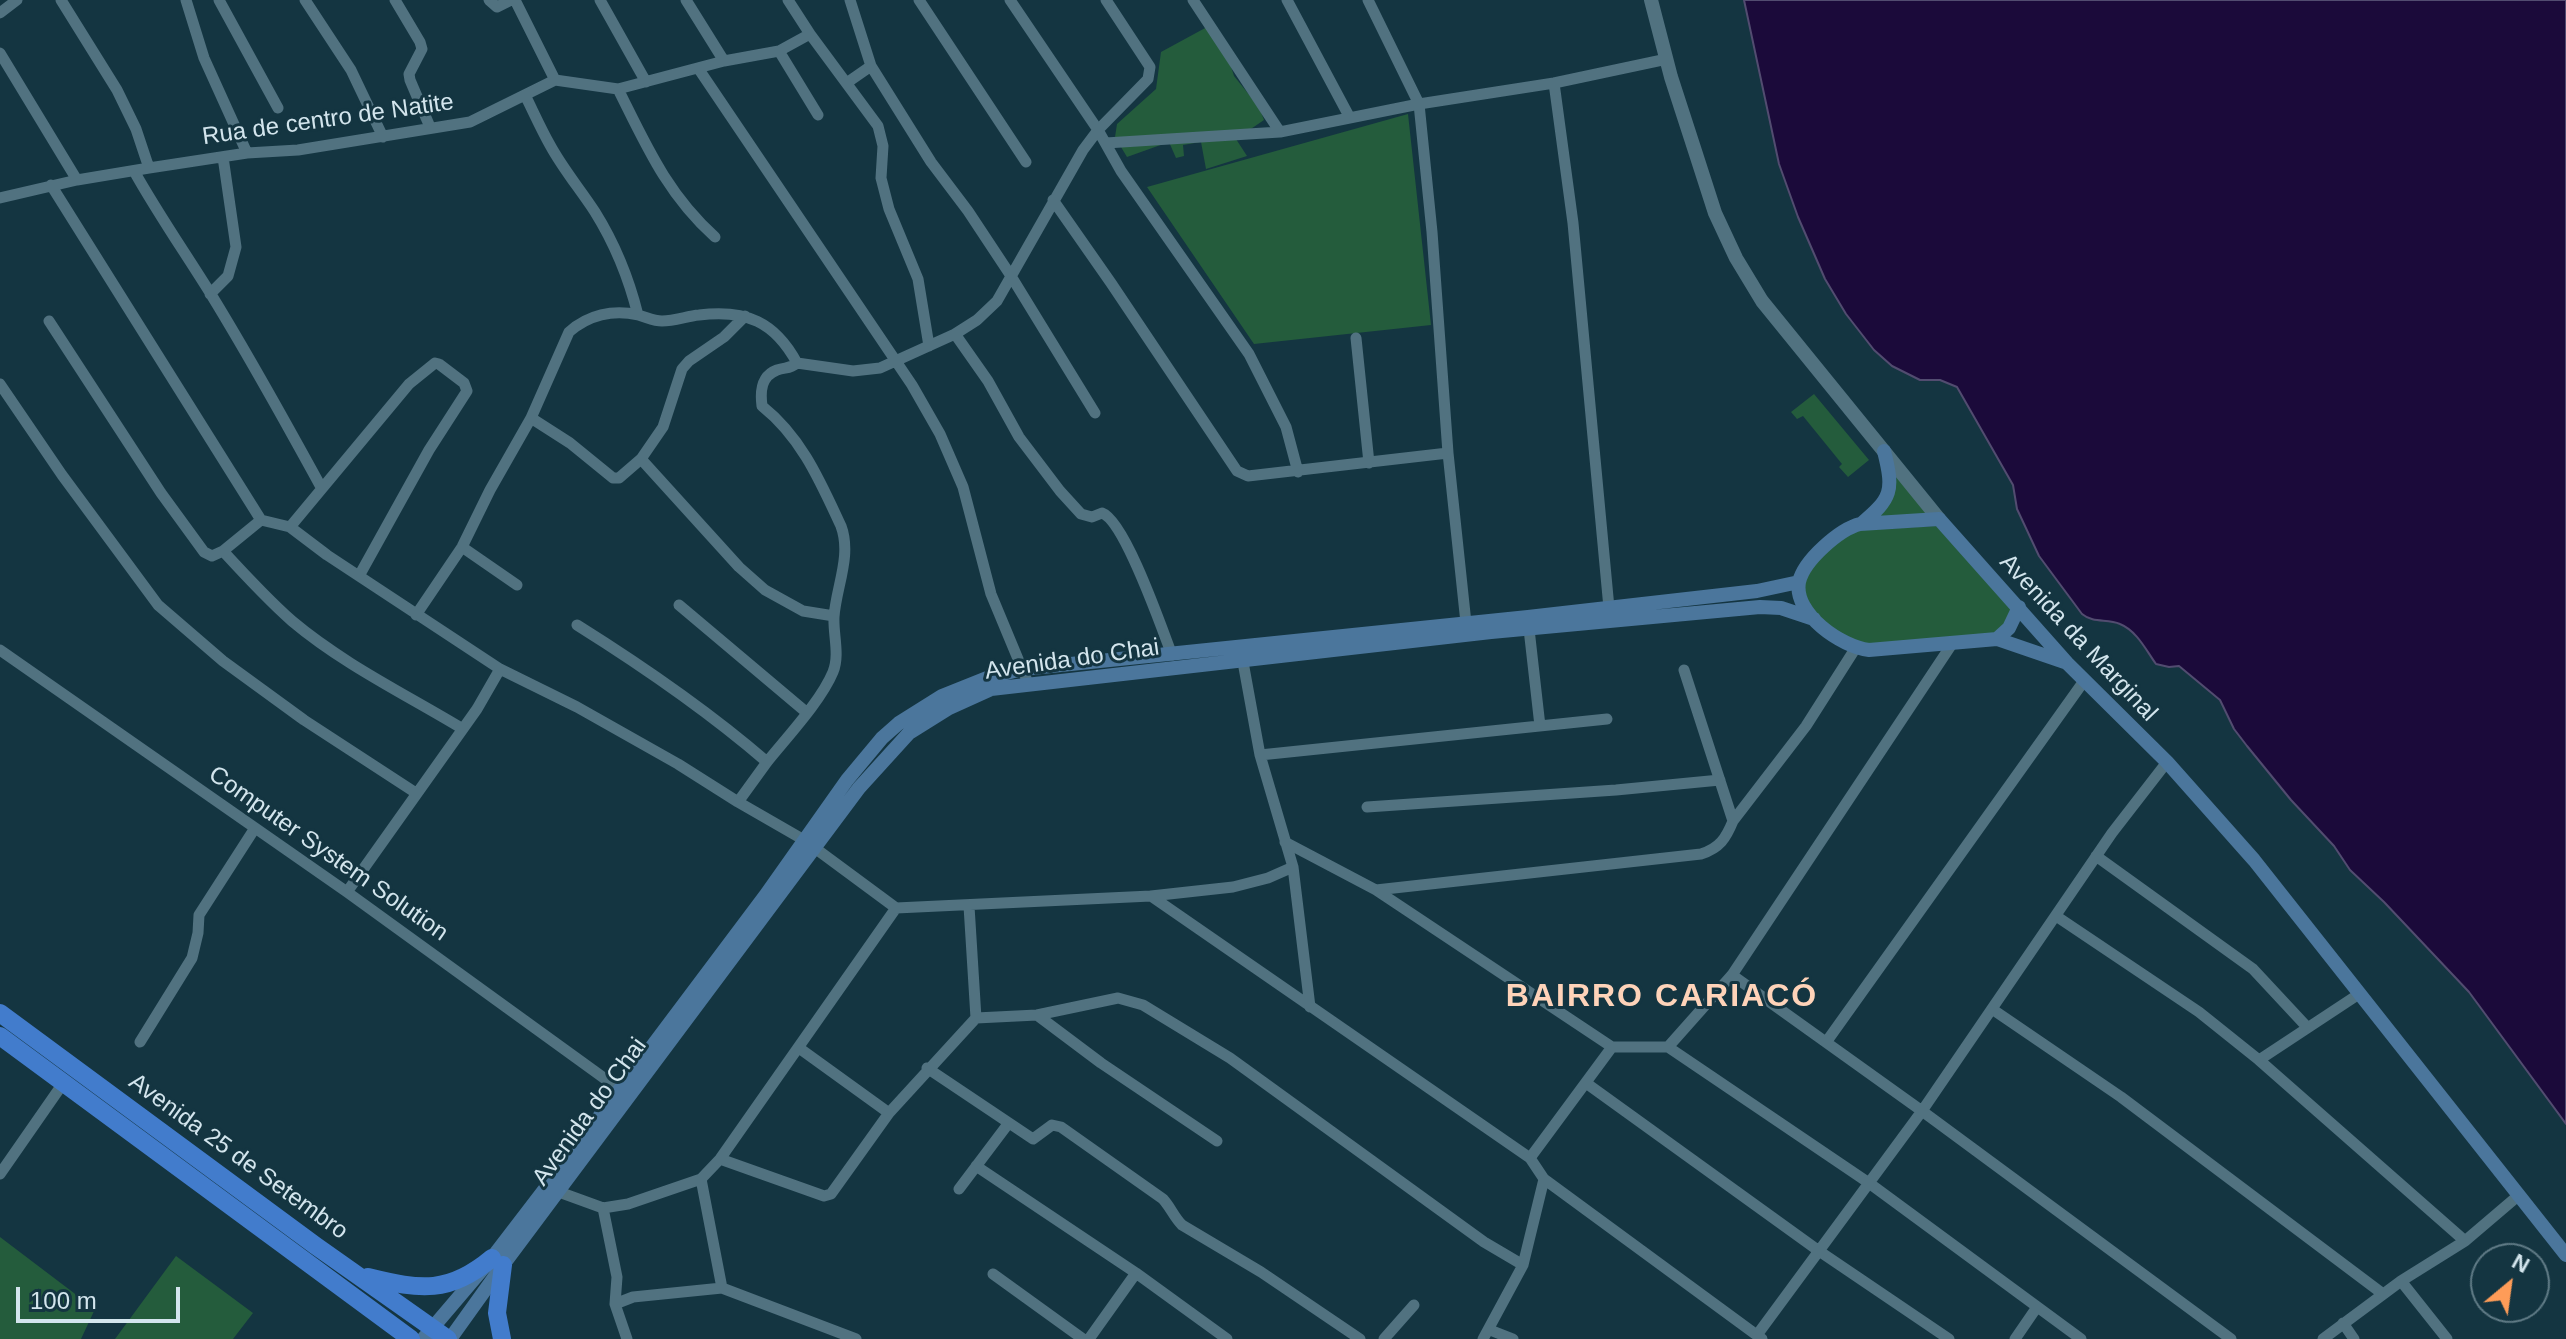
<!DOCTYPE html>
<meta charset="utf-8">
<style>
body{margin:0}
#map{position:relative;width:2566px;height:1339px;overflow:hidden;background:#143541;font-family:Arial,sans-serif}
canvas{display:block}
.north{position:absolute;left:2470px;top:1243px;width:80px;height:80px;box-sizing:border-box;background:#143541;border:2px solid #607b86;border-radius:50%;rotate:29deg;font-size:22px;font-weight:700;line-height:32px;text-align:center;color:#d3e5ed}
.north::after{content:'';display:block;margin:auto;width:28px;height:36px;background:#fe9c58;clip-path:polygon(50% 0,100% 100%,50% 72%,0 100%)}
.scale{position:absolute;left:16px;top:1287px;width:164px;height:36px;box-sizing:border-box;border:4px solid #d3e5ed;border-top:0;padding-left:10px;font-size:24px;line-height:28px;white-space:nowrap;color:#d3e5ed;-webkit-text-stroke:6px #143541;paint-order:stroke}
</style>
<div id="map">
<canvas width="2566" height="1339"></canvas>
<div class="north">N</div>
<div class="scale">100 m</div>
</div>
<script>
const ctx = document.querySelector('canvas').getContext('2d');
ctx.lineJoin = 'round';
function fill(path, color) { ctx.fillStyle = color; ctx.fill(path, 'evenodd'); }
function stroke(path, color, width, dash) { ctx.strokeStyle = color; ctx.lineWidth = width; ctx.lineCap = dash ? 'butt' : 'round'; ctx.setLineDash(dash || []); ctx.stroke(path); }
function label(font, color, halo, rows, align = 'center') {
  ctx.font = font + ' Arial,sans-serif'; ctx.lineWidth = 6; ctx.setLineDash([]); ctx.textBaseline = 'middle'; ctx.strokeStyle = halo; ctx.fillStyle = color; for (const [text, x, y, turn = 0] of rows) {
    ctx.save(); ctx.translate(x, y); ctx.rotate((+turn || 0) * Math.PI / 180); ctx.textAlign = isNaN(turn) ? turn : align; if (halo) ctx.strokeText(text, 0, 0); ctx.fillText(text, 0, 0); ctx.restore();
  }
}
const green = new Path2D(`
 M 1207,27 L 1226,51 L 1234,76 L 1259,107 L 1264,120 L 1236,139 L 1247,156 L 1206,169 L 1201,142 L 1183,145 L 1184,156 L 1176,158 L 1169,142 L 1127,157 L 1115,137 L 1117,124 L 1156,89 L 1161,52 Z
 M 1408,114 L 1431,325 L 1254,344 L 1147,187 Z
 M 1814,394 L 1869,460 L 1848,477 L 1839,467 L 1842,464 L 1803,416 L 1797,419 L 1791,412 Z
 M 1890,464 L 1931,515 L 1870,520 L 1885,509 Z
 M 1936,526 L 2010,605 L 2011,613 L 1997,635 L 1869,647 L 1826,627 L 1804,597 L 1803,583 L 1812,566 L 1843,535 L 1860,530 Z
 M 0,1237 L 95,1309 L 81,1339 L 0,1339 Z
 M 176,1256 L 253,1313 L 233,1339 L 115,1339 Z`);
const water = new Path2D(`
 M 1744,0 L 2566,0 L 2566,1124 L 2469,992 L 2384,902 L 2350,870 L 2334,846 L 2291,800 L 2247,746 L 2234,729 L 2220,700 L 2179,666 L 2169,667 L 2156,664 C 2146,650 2137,631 2120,624 C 2107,618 2094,624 2082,614 L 2039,556 L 2017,509 L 2013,485 L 1957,387 L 1940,380 L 1920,380 L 1892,366 L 1874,350 L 1846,314 L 1825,279 L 1798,217 L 1779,164 Z`);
const minor = new Path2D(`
 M 61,0 L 117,90 L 136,129 L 149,168
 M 186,0 L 204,58 L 247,153
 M 219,0 L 278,108
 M 305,0 L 351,70 L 383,137
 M 395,0 L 420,42 L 422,49 L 409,74 L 410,80 L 430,127
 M 489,0 L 497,7 L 511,0
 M 515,0 L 555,80
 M 600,0 L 646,82
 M 919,0 L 1026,162
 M 1010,0 L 1098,130 L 1121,171 L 1249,354 L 1286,427 L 1298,472
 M 1193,0 L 1280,132
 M 1287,0 L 1350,118
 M 1368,0 L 1419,104 L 1432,232 L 1448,453 L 1466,623
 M 0,13 L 17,0
 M 810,34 L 878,126 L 883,146 L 881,178 L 889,209 L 918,279 L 929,346
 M 779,51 L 818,115
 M 0,53 L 77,180
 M 724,61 L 779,51 L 810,34 L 788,0
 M 871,66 L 931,162 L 968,211 L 1011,276 L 1095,413
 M 698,68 L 912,385 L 940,434 L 963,487 L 991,594 L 1028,683
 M 848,82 L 871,66 L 850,0
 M 1554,83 L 1573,223 L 1609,608
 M 618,89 C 646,145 667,194 715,237
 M 525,95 C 533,111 541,129 550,145 C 563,169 580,189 595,212 C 615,244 629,279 638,315
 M 1106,143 L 1280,132 L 1419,104 L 1554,83 L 1667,59
 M 134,171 C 158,214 186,254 212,296 C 250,358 286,423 321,487
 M 51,185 L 261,520
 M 0,198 L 77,180 L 149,168 L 247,153 L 298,150 L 470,122 L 555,80 L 618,89 L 724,61 L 686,0
 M 1053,200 L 1111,283 L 1237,471 L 1248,476 L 1448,453
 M 210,294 L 228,276 L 236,247 L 223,157
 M 49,321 L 161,493 L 204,552 L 212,556 L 223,551 C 245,575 267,599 292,621 C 343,664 405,694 463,729
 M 955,334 L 977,320 L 997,301 L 1083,150 L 1098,130 L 1148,79 L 1150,67 L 1106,0
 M 1356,338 L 1369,463
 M 0,384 L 62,475 L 158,605 L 223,661 L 304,720 L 416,793
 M 531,418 L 569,332 C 588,315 613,309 638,315 C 646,317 654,321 662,321 C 675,321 687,316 699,315 C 746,309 775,322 797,363
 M 641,459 L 739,567 L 765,590 L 803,611 L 834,616
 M 290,527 L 327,555 L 500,669 L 577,707 L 678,764 L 738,802 L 804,840 L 896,908 L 1151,896 L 1233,887 L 1268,878 L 1293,867
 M 462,547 L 517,585
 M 223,551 L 261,520 L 290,527 L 409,384 L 435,363 L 439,364 L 464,383 L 467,391 L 429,450 L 359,576
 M 679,605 L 806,712
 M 416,615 L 462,547 L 490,490 L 531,418 L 570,443 L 613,478 L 619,478 L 641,459 L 663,427 L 682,369 L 689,361 L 724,337 L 745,316
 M 577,625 C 644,667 708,711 767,762 C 787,737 821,701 833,672 C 840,655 833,634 834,617 C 836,587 852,556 841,526 C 820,481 802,438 762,406 C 760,391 761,376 777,370 C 786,367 790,369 797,363 L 853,371 L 880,368 L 955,334 L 988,381 L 1019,437 L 1060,491 L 1081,514 L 1092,517 L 1102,513 C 1125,521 1162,629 1172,655
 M 1529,629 L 1540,726
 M 0,650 L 347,892 L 626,1094
 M 1243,662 L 1260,755 L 1293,867 L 1310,1007
 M 1684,670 L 1733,821
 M 1260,755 L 1607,719
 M 738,802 L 767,762
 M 1367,807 L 1616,790 L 1720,780
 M 1285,842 L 1376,890 L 1612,1047 L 1668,1047 L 1869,1183 L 2081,1339
 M 2096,856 L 2253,969 L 2307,1027
 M 1376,890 L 1701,854 C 1720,848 1726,838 1733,821 L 1806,726 L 1855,649
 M 347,892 L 477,709 L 500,669
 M 1151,896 L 1530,1158 L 1544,1179 L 1762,1339
 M 969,906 L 976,1018
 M 2056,916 L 2199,1012 L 2259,1060 L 2465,1241
 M 1732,975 L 1922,1111 L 2231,1339
 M 1992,1009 L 2121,1097 L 2383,1294
 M 1037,1015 L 1101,1063 L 1217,1141
 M 1827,1041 L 2084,681
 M 140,1042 L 192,958 L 198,933 L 199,915 L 255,828
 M 1668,1047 L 1732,975 L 1952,644
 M 799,1048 L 889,1113
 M 2259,1060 L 2359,994
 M 927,1068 L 1033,1139 L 1052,1125 L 1061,1127 L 1163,1199 C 1171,1208 1174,1217 1182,1225 L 1261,1272 L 1360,1339
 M 1586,1083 L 1819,1251 L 1949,1339
 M 1530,1158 L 1612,1047
 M 720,1159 L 824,1196 L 831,1194 L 889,1113 L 976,1018 L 1037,1015 L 1118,998 L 1143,1005 L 1230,1058 L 1484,1242 L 1523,1265
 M 976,1166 L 1136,1273 L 1227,1339
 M 0,1174 L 64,1082
 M 701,1179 L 722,1288
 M 959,1189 L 1008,1124
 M 559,1192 L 603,1208 L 628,1204 L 701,1179 L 720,1159 L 896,908
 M 603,1208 L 617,1277 L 615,1304 L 627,1339
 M 993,1274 L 1083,1339
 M 2401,1281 L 2447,1339
 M 615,1304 L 633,1297 L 722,1288 L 856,1339
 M 2343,1323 L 2354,1339
 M 1490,1330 L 1513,1339
 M 1757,1335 L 1922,1111 L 2112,833 L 2167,762
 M 1089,1339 L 1136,1273
 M 1384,1339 L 1414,1305
 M 1483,1339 L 1523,1265 L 1544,1179
 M 2015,1339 L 2037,1307
 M 2323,1339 L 2401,1281 L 2465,1241 L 2519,1195`);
const tertiary = new Path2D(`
 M 1651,0 L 1671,77 L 1695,151 L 1715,213 L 1736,258 L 1762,301 L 1939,519`);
const secondary = new Path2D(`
 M 1861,524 C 1892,498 1894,491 1884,451
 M 1997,639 L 2009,628 L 2019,607
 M 2067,663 L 1997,639 L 1869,650 C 1842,647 1793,614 1799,582 C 1804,560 1840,529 1860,524 L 1939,519 L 2067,663 L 2167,762 L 2254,860 L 2566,1255
 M 423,1339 L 492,1258 L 548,1185 L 765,896 L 847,780 L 882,738 L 899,723 L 942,696 L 987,678 L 1022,669 L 1528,617 L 1757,591 L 1799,582
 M 450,1339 L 503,1265 L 859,788 L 909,733 L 949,708 L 991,689 L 1491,632 L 1760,607 L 1781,608 L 1814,619`);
const trunk = new Path2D(`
 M 0,1013 L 316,1246 L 448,1339
 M 0,1036 L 411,1339
 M 368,1277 C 421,1290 449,1294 492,1258
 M 502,1339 L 497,1313 L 503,1265`);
const streetNames = [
 ["Rua de centro de Natite",328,120,-8],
 ["Avenida da Marginal",2078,638,47],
 ["Avenida do Chai",1072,660,-8],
 ["Computer System Solution",328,854,35],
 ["Avenida do Chai",590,1112,-54],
 ["Avenida 25 de Setembro",238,1157,36]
];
const districtNames = [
 ["BAIRRO CARIACÓ",1662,997]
];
fill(green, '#245c3c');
fill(water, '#1b0a3a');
stroke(water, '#524c70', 2);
stroke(minor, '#517280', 11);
stroke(tertiary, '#517280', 14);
stroke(secondary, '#4b769c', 14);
stroke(trunk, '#427ccc', 18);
label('24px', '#d3e5ed', '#143541', streetNames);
ctx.letterSpacing = '2px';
label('bold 32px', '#fed3b9', '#143541', districtNames);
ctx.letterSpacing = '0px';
</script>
